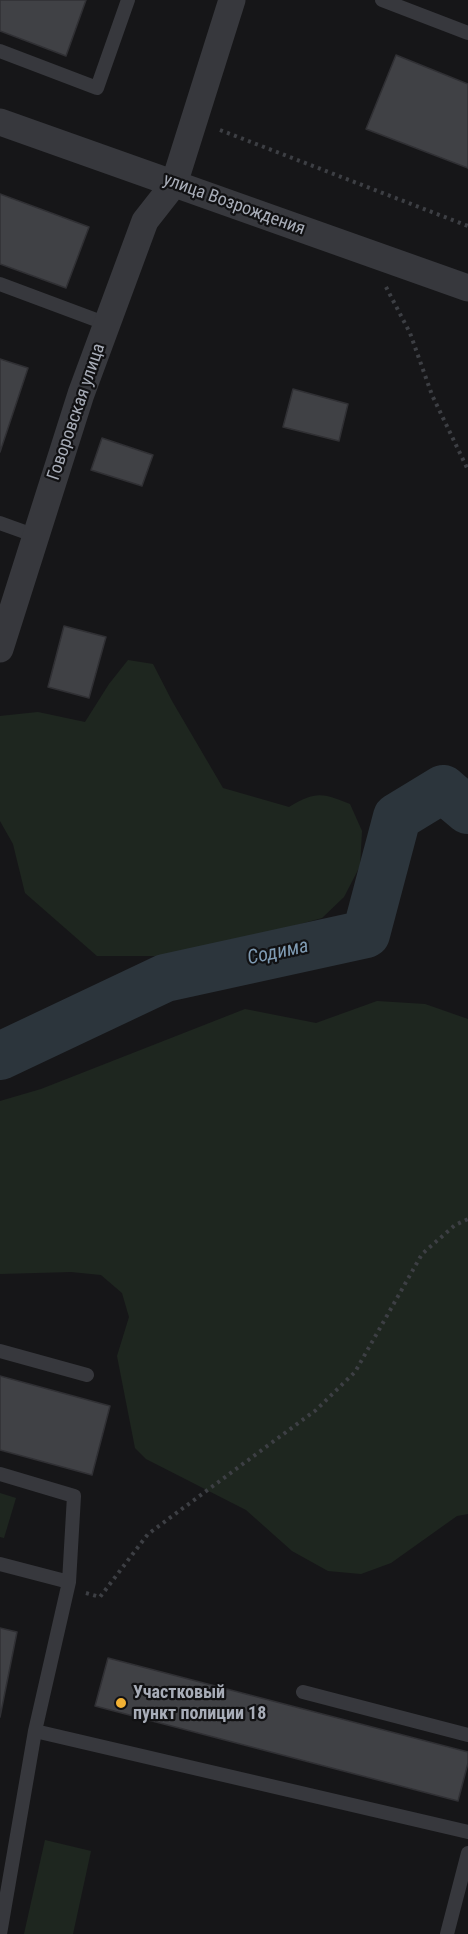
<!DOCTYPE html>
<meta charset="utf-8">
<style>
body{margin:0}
canvas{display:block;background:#161618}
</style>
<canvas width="468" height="1934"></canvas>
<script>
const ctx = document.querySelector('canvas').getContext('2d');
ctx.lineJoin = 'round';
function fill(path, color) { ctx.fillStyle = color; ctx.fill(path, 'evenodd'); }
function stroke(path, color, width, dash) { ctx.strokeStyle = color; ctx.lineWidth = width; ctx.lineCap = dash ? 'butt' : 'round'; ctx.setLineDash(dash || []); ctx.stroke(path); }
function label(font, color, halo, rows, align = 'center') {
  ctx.font = font + ' "Roboto Condensed",sans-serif'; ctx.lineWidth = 4.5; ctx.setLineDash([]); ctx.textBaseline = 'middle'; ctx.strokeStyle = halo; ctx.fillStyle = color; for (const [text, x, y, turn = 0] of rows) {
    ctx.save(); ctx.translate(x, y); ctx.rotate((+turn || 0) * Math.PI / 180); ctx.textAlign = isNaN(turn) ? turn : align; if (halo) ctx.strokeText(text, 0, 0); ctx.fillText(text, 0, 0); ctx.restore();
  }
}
const green = new Path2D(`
 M 128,660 L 153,664 L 172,701 L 223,788 L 289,807 C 317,791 321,793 350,804 L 362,831 L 360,866 L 344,897 L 322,918 L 246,939 L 167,956 L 97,956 L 25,893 L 13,844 L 0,821 L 0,716 L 38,712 L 85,722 L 109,684 Z
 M 377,1001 L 425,1004 L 468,1019 L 468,1514 L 457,1516 L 391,1563 L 361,1574 L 328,1571 L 292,1551 L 246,1510 L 146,1459 L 135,1448 L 117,1356 L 129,1317 L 122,1293 L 101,1275 L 71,1272 L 0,1274 L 0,1101 L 41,1089 L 245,1009 L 316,1023 Z
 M 0,1493 L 16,1498 L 4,1538 L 0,1537 Z
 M 45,1840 L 91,1851 L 73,1934 L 24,1934 Z`);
const river = new Path2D(`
 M 0,1056 L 165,978 L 366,934 L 397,817 L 443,789 L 468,810`);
const building = new Path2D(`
 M 0,0 L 86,0 L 66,56 L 0,31 Z
 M 396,55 L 468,84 L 468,168 L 366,129 Z
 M 0,194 L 89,227 L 66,288 L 0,264 Z
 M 0,359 L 28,368 L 0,452 Z
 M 293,389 L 348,404 L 339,441 L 283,427 Z
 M 102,438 L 153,455 L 142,486 L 91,470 Z
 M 64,626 L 106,637 L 89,698 L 48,687 Z
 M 0,1376 L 110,1406 L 92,1475 L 0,1450 Z
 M 0,1628 L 17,1632 L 0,1717 Z
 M 108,1658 L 468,1752 L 468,1763 L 458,1801 L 95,1706 Z`);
const path = new Path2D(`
 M 220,130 L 468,226
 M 386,287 L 410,333 L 432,395 L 468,470
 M 86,1593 L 100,1597 L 148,1534 L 316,1410 L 355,1372 L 422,1254 L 455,1225 L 468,1219`);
const lane = new Path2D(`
 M 382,0 L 468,33
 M 0,51 L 97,88 L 128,0
 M 0,284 L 107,324
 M 0,523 L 36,536
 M 0,1351 L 87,1375
 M 0,1474 L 74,1496 L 69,1582 L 35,1731 L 0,1934
 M 0,1564 L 69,1582
 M 303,1692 L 468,1735
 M 35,1731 L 468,1832
 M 447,1934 L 468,1853`);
const street = new Path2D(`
 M 0,122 L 468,288
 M 0,649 L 81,394 L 145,221 L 174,184 L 232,0`);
const markers = [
 [121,1703,6,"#f2b134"]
];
const streetNames = [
 ["улица Возрождения",234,205,20],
 ["Говоровская улица",77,412,-71]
];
const poiNames = [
 ["Участковый",133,1693],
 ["пункт полиции 18",133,1714]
];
const waterNames = [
 ["Содима",278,953,-12]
];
fill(green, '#1e261f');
stroke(river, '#2c353c', 48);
fill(building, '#404145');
stroke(building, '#303034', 1.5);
stroke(path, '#3d3f44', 4, [3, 4.5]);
stroke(lane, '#37383d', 14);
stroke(street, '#37383d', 27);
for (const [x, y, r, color] of markers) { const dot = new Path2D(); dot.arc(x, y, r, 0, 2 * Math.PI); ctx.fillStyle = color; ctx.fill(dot); stroke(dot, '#111113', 2); }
label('18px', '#a8adb8', '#111113', streetNames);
label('bold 18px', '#a8adb8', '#111113', poiNames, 'left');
label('italic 20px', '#7f9bb3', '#111113', waterNames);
</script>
